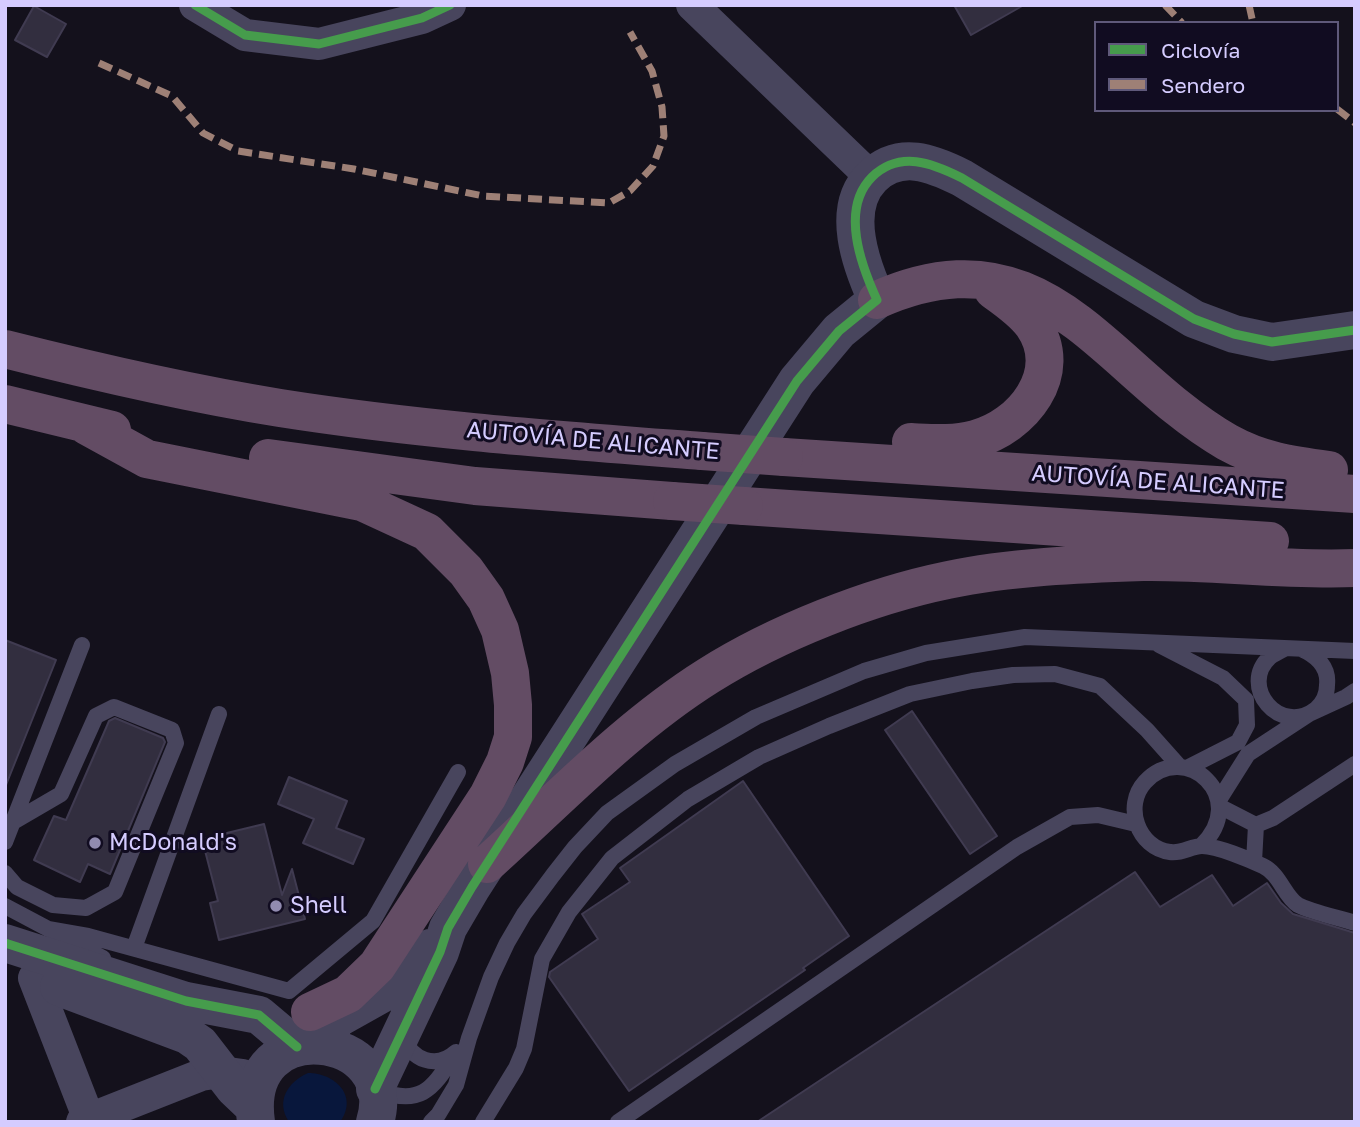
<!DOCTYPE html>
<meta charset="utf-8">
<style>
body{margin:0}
#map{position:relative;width:1360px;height:1127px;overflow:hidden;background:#14111c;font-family:"Golos Text",sans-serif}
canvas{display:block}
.frame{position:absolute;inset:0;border:7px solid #d5ccff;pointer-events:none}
.legend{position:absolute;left:1094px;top:21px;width:245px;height:91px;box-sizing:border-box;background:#110c21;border:2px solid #5f597a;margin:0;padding:9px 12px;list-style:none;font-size:21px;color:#d5ccff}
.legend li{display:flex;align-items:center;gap:14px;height:35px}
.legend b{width:35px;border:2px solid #5f597a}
</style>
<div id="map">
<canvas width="1360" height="1127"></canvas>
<div class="frame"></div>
<ul class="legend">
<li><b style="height:9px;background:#469c4c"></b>Ciclovía</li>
<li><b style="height:9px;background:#9e8076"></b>Sendero</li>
</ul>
</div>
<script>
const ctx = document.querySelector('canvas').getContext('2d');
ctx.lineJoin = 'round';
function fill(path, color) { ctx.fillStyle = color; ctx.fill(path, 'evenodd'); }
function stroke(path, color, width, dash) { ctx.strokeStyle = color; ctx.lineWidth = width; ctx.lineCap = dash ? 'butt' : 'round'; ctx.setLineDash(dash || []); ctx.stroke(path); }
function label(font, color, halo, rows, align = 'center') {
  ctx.font = font + ' "Golos Text",sans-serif'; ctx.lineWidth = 6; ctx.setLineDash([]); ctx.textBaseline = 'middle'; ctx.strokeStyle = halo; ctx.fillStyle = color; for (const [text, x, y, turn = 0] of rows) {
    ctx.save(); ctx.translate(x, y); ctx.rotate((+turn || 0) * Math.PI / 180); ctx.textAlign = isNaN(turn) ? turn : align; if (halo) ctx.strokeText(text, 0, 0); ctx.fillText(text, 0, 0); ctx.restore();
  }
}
const water = new Path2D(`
 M 308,1073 C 334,1073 359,1095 340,1122 L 289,1122 C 275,1101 288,1082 308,1073 Z`);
const building = new Path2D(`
 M 954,5 L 1024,5 L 971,35 Z
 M 34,6 L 66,24 L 47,57 L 15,40 Z
 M 5,640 L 56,660 L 6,785 L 5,785 Z
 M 912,711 L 997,836 L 970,854 L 885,730 Z
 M 115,718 L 163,738 L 165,742 L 110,874 L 88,864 L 80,882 L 34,860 L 54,816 L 66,820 L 109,721 Z
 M 289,777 L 347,801 L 336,828 L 364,839 L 353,864 L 303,843 L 314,819 L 278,804 Z
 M 743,781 L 849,936 L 803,968 L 805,970 L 776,990 L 629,1091 L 549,977 L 550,972 L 598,939 L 582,914 L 630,882 L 620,868 Z
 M 264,824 L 282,895 L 292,869 L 305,919 L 219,940 L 210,903 L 218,901 L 202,839 Z
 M 1135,872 L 1160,907 L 1212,875 L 1233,906 L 1267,883 L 1281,903 L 1293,914 L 1355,933 L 1355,1122 L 757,1122 Z`);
const service = new Path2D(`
 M 1159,645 L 1223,678 L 1246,700 L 1247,725 L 1238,742 L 1187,768
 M 1284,649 C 1280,651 1274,654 1270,657 C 1238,686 1280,737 1316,709 C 1323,703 1327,694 1327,685 C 1329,667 1317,656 1301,649
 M 1219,800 L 1248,754 L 1309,714 L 1346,697 L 1355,691
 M 1219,806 L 1256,825 L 1273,818 L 1355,764
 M 5,842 L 82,645
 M 1201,846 C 1251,798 1185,739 1145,782 C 1123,806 1138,848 1170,852 C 1182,854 1191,846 1202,846 C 1217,846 1248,859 1263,866 C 1280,874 1284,896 1298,905 C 1311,912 1340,918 1355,923
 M 1254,862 L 1256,825
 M 5,873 L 17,887 L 53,905 L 86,908 L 115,892 L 176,743 L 172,730 L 114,707 L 96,716 L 61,794 L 13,822
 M 5,906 L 103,958
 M 48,929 L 88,936 L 289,991 L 373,921 L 458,772
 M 134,948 L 219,714
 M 403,1036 C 411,1060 436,1070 456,1052
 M 378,1090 C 418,1106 433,1091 453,1056
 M 431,1122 L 438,1115 L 456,1085 L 469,1038 L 491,977 L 507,943 L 524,914 L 553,875 L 575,847 L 607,813 L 675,764 L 756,717 L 864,671 L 926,653 L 1025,637 L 1355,651
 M 483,1122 L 516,1068 L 524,1049 L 542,959 L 569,912 L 612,858 L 688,799 L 759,757 L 829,726 L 910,694 L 972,681 L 1013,675 L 1055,674 L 1100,686 L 1147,730 L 1180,767
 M 618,1122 L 1017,847 L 1070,817 L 1098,815 L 1136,824`);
const minor = new Path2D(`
 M 195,5 L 245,35 L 319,44 L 422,18 L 450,5
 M 692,5 L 872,178
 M 34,978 L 90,1122
 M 82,1122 L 201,1075 L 221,1072 L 243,1075`);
const tertiary = new Path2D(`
 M 5,943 L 186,1001 L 259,1015 L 297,1047
 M 59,987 L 187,1035 L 200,1044 L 234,1088 L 254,1107
 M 327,1034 L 337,1019 L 387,991 L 430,948
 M 375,1089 L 440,952 L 448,928 L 472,887 L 797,381 L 839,331 L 877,300 C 861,265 840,209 872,177 C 900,150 932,163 962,178 L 1194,319 L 1234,334 L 1272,342 L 1355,330
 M 256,1122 C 240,1009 403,1032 375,1122`);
const motorway = new Path2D(`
 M 877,300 C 1046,225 1104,371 1227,442 C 1261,461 1291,465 1329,470
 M 5,349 C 96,372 187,393 280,408 C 420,430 561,440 702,451
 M 5,404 L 112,430
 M 87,426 L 147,459 L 362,502 L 427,532 L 466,571 L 486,599 L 500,630 L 510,673 L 513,705 L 513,737 L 505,762 L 488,796 L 377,966 L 348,994 L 310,1012
 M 911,442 C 932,443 953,445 975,439 C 1022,427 1066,373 1033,325 C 1023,311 1007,300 993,290
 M 784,457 L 1355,494
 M 268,458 L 475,486 L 672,501
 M 744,506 L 1270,541
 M 487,864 C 558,800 627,727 708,676 C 776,633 870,596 948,580 C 1010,567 1080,564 1143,562 C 1214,561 1284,571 1355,568`);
const motorwayBridge = new Path2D(`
 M 702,451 L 784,457
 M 672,501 L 744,506`);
const quiet = new Path2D(`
 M 1165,5 L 1182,23
 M 1249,5 L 1253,23
 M 99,63 L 172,96 L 203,133 L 238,151 L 354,169 L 483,196 L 609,203 L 630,191 L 653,166 L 664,136 L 662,107 L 652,71 L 630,32
 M 1337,109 L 1355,123`);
const cycleway = new Path2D(`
 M 195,5 L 245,35 L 319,44 L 422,18 L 450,5
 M 5,943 L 186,1001 L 259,1015 L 297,1047
 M 375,1089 L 440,952 L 448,928 L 472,887 L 797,381 L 839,331 L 877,300 C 861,265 840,209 872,177 C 900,150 932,163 962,178 L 1194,319 L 1234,334 L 1272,342 L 1355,330`);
const markers = [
 [95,843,7,"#918bb0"],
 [276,906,7,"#918bb0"]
];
const streetNames = [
 ["AUTOVÍA DE ALICANTE",593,441,5],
 ["AUTOVÍA DE ALICANTE",1158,482,4]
];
const poiNames = [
 ["McDonald's",109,843],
 ["Shell",290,906]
];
fill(water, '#08173c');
fill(building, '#322e3f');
stroke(building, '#403b51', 2);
stroke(service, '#48455d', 16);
stroke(minor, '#48455d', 32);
stroke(tertiary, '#48455d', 38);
stroke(motorway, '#634c64', 38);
stroke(motorwayBridge, '#634c64', 38);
stroke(quiet, '#9e8076', 7, [14, 7]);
stroke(cycleway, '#469c4c', 9);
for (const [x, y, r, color] of markers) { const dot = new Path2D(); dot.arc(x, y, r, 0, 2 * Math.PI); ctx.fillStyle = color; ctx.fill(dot); stroke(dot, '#110c21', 2.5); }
label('23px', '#d5ccff', '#110c21', streetNames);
label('23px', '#d5ccff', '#110c21', poiNames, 'left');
</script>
